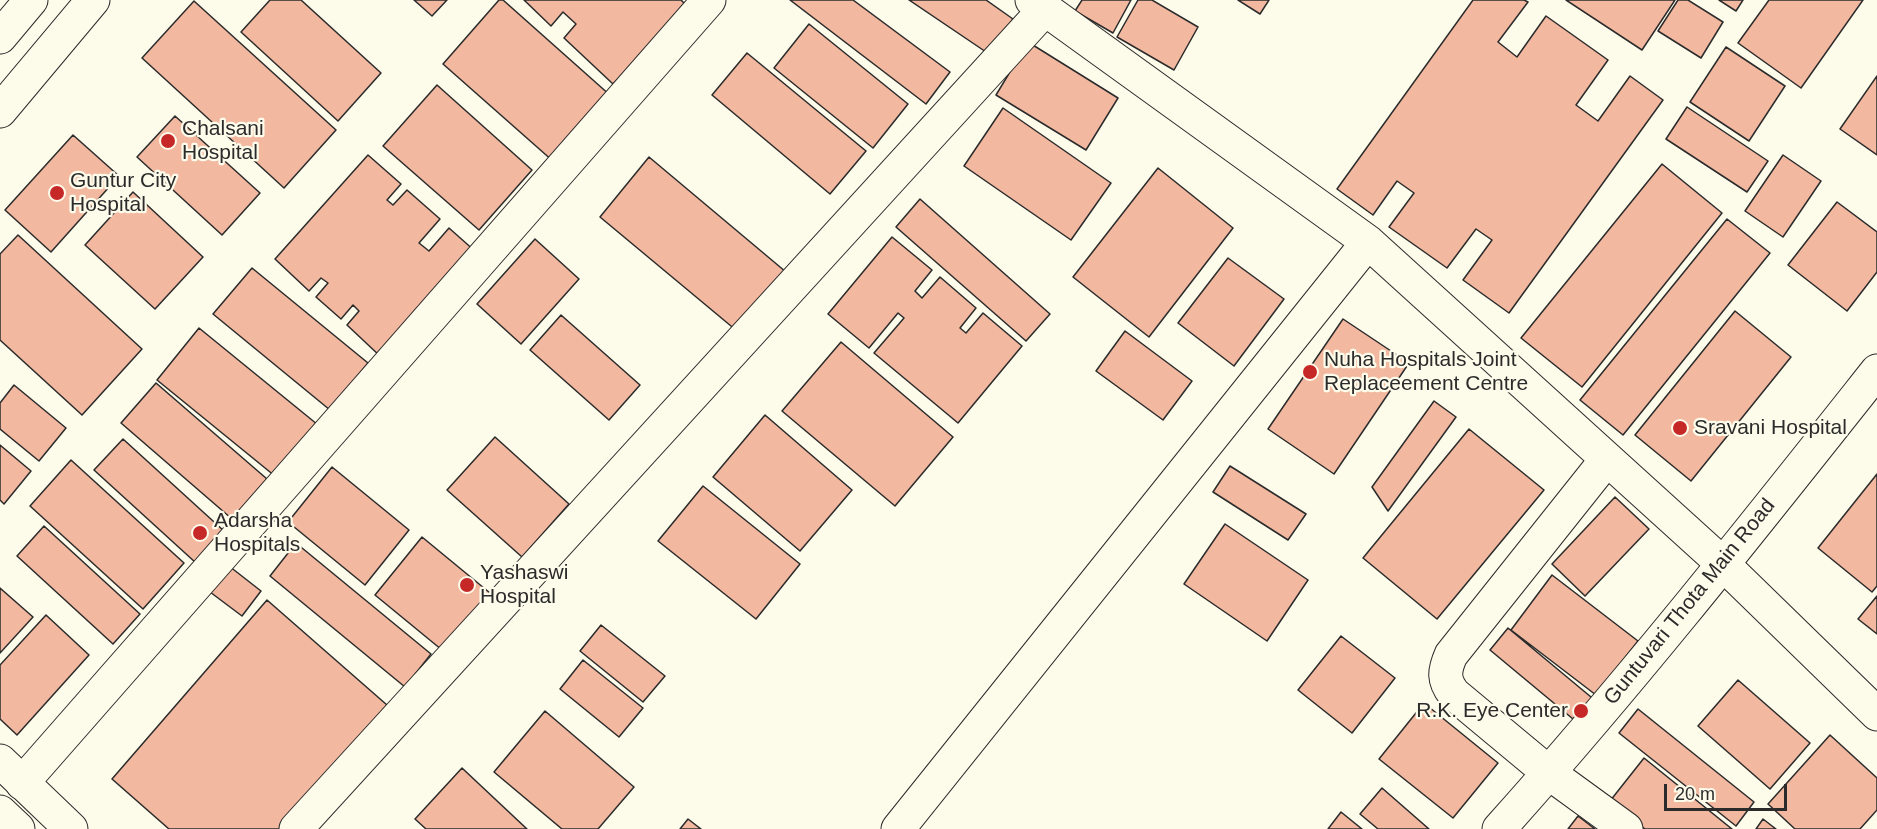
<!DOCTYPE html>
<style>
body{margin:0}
#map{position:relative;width:1877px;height:829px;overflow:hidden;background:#fdfbea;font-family:Arial,sans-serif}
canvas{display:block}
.scale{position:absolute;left:1664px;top:784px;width:123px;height:27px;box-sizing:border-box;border:3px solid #2b2b2b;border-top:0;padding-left:8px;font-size:18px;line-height:21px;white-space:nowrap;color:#2b2b2b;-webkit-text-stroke:4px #fdfbea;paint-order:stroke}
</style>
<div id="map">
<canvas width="1877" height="829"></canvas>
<div class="scale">20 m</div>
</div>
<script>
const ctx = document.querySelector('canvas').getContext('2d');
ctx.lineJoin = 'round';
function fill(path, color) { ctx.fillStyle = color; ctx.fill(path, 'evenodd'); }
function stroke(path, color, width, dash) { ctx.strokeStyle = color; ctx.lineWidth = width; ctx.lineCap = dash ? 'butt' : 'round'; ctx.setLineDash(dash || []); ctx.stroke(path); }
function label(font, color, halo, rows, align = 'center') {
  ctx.font = font + ' Arial,sans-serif'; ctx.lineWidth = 4.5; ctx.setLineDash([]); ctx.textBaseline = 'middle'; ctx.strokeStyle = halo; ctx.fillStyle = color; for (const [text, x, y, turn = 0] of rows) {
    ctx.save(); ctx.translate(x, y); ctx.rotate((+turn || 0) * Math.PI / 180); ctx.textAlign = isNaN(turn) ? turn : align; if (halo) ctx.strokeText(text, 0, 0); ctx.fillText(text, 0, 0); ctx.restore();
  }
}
const building = new Path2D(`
 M 270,0 L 301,0 L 381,73 L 338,121 L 241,32 Z
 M 414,0 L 447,0 L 432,16 Z
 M 499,0 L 503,0 L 611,96 L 554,162 L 443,64 Z
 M 524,0 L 681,0 L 687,6 L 613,84 L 564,38 L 576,24 L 563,12 L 551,26 Z
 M 790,0 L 853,0 L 950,72 L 926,104 Z
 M 909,0 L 986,0 L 1013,19 L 989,54 Z
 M 1082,0 L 1131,0 L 1113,33 L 1075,11 Z
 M 1138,0 L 1152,0 L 1198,27 L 1174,70 L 1117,37 Z
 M 1238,0 L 1269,0 L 1260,14 Z
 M 1473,0 L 1524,0 L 1528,2 L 1498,42 L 1517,57 L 1546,16 L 1608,60 L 1576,105 L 1598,121 L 1630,76 L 1663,100 L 1509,313 L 1463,280 L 1492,240 L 1476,229 L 1447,268 L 1389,227 L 1414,193 L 1397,181 L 1373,215 L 1337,189 Z
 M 1566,0 L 1675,0 L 1642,50 Z
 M 1678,0 L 1688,0 L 1723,22 L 1701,58 L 1658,31 Z
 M 1719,0 L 1743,0 L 1736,11 Z
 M 1769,0 L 1863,0 L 1801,88 L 1738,43 Z
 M 194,1 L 336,130 L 284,188 L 142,58 Z
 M 809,24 L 908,104 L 873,148 L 774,68 Z
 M 1028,42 L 1118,98 L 1086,150 L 996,95 Z
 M 1726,47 L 1785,86 L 1749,141 L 1690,102 Z
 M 747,53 L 866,151 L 830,194 L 712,95 Z
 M 1877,76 L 1877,155 L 1840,129 Z
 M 437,85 L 532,170 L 479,230 L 383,146 Z
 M 1687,107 L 1768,161 L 1747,192 L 1666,139 Z
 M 1003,108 L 1111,183 L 1071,240 L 964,166 Z
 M 175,116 L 260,193 L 222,235 L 137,157 Z
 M 73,135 L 119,176 L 51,252 L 5,210 Z
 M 368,155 L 401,184 L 387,200 L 393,205 L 407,190 L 440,219 L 419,243 L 429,251 L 449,228 L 476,252 L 381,357 L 347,325 L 359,311 L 353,305 L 341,319 L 316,297 L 328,283 L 321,278 L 309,291 L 275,259 Z
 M 1783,155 L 1821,181 L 1783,237 L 1745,211 Z
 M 649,157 L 786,272 L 737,331 L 600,217 Z
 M 1662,164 L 1722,213 L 1582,387 L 1521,338 Z
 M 1158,168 L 1233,228 L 1149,337 L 1073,277 Z
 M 133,192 L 203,257 L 155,309 L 85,245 Z
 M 920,199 L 1050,314 L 1026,341 L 896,227 Z
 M 1837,202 L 1877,232 L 1877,272 L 1847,311 L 1788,265 Z
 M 1727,219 L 1770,253 L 1623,435 L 1580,400 Z
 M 18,235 L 142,349 L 82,415 L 0,340 L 0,254 Z
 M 892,237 L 932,270 L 915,291 L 922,298 L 940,277 L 976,308 L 960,328 L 966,333 L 983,313 L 1022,346 L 958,423 L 874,353 L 904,318 L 898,313 L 869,348 L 828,314 Z
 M 535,239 L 579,279 L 521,344 L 477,304 Z
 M 1228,258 L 1284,299 L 1234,366 L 1178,323 Z
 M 252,268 L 368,363 L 330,410 L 213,314 Z
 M 1735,311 L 1791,357 L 1691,481 L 1635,435 Z
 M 561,315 L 640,385 L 609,420 L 530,350 Z
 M 1343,319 L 1409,363 L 1334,474 L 1268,429 Z
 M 199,328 L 323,429 L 281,481 L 157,380 Z
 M 1125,331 L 1192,381 L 1163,420 L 1096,371 Z
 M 841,342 L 953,437 L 895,506 L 782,411 Z
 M 156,383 L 267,479 L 232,519 L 121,423 Z
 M 14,385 L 66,428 L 39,461 L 0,429 L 0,403 Z
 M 1434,401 L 1456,417 L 1388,511 L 1372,487 Z
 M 765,415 L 852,490 L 800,551 L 713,477 Z
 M 1469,429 L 1544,490 L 1437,619 L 1363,558 Z
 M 495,437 L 569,504 L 522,557 L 447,490 Z
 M 123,439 L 224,531 L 196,563 L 94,470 Z
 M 0,445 L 31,471 L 4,504 L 0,500 Z
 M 71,460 L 184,563 L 143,609 L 30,506 Z
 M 1230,466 L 1306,514 L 1288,540 L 1213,492 Z
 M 332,467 L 409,530 L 365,585 L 288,522 Z
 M 1877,474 L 1877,586 L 1872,592 L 1818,548 Z
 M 703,486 L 800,564 L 756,619 L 658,541 Z
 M 1615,497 L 1649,529 L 1585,596 L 1552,564 Z
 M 1225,524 L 1308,580 L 1267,641 L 1184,584 Z
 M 44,526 L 140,614 L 113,644 L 17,556 Z
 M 422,537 L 490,593 L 442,650 L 375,595 Z
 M 296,543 L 431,654 L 405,687 L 270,576 Z
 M 229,566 L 261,591 L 242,616 L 210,592 Z
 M 1552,575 L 1638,641 L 1596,695 L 1511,630 Z
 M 0,588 L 33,617 L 0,653 Z
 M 1877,596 L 1877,634 L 1858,619 Z
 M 267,600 L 387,705 L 279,829 L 169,829 L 112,779 Z
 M 46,615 L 89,655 L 17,735 L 0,719 L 0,665 Z
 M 601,625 L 665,676 L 643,702 L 580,651 Z
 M 1508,628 L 1597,702 L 1579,724 L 1490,650 Z
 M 1341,636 L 1395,678 L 1352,733 L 1298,690 Z
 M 583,660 L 643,708 L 619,737 L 560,689 Z
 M 1738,680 L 1810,743 L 1770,789 L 1698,726 Z
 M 1424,703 L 1498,763 L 1453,818 L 1379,759 Z
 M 1638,709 L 1754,802 L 1736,826 L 1619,733 Z
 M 545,711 L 634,787 L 598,829 L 562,829 L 494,772 Z
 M 1830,735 L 1877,778 L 1877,810 L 1860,829 L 1795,829 L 1768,804 Z
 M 1644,758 L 1732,829 L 1645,829 L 1610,801 Z
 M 462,768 L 527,829 L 426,829 L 415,819 Z
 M 1382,788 L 1429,829 L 1378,829 L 1360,814 Z
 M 1341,812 L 1362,829 L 1328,829 Z
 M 1578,816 L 1595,829 L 1568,829 Z
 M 688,819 L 701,829 L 680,829 Z
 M 1763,819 L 1776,829 L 1756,829 Z`);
const minor = new Path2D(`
 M 1045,9 L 1368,242 L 1723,564 L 1877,714
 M 1607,459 L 1451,655 C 1444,671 1443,680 1454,694 L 1549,773 L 1626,829
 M 22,783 L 709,0
 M 296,829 L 1045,9 L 1032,0
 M 898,829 L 1368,242`);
const tertiary = new Path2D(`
 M 0,37 L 31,0
 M 0,111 L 93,0
 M 0,761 L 71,829
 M 0,812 L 18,829
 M 1499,829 C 1631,682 1754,526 1877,371`);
const markers = [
 [168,141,8,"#c62828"],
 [57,193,8,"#c62828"],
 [1310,372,8,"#c62828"],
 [1680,428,8,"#c62828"],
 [200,533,8,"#c62828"],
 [467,585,8,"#c62828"],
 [1581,711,8,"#c62828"]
];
const poiNames = [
 ["Chalsani",182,129],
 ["Hospital",182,153],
 ["Guntur City",70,181],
 ["Hospital",70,205],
 ["Nuha Hospitals Joint",1324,360],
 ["Replaceement Centre",1324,384],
 ["Sravani Hospital",1694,428],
 ["Adarsha",214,521],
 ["Hospitals",214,545],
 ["Yashaswi",480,573],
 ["Hospital",480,597],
 ["R.K. Eye Center",1568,711,"right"]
];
const streetNames = [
 ["Guntuvari Thota Main Road",1690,602,-51]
];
fill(building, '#f2b8a0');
stroke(building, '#2b2b2b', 1.5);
stroke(minor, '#2b2b2b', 35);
stroke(tertiary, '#2b2b2b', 35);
stroke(minor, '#fdfbea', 33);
stroke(tertiary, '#fdfbea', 33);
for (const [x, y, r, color] of markers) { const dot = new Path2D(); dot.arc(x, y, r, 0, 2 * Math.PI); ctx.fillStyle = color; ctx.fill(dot); stroke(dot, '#fdfbea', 2); }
label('21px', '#2b2b2b', '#fdfbea', poiNames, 'left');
label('21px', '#2b2b2b', '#fdfbea', streetNames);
</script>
